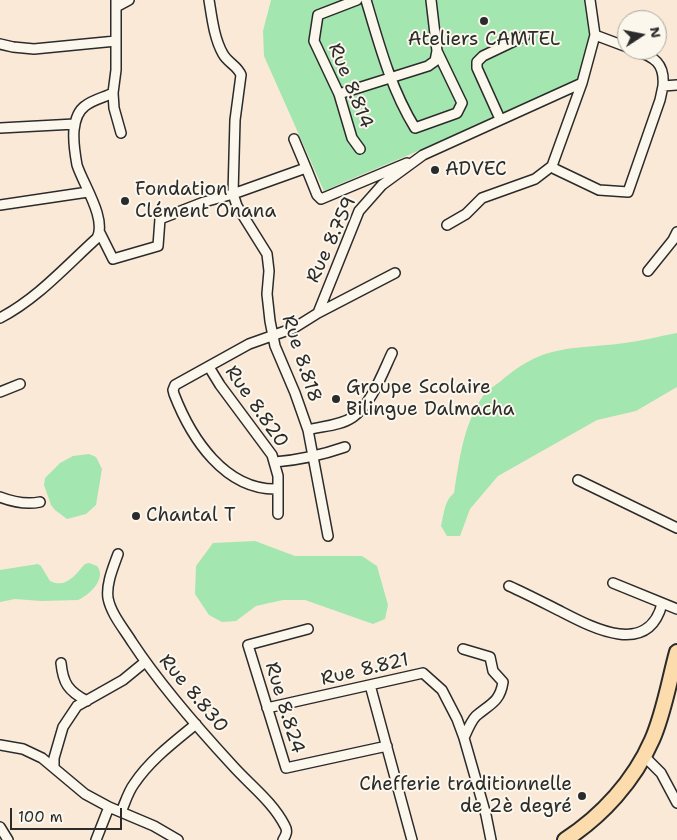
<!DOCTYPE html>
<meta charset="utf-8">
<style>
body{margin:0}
#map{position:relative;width:677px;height:840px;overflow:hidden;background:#fbe9d8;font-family:"Shantell Sans",sans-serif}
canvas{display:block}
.north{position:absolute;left:617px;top:10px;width:50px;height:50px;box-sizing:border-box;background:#fbf7ec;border:1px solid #a8a59f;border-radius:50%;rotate:79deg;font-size:14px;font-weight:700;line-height:20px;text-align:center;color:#2b2b2b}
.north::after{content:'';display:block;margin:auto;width:18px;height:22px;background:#2b2b2b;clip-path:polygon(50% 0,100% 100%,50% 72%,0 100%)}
.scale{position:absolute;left:10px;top:808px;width:112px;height:22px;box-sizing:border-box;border:2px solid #2b2b2b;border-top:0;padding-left:6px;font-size:15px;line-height:18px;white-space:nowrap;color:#2b2b2b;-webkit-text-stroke:4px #fbf7ec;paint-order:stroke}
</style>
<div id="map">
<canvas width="677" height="840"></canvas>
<div class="north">N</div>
<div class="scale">100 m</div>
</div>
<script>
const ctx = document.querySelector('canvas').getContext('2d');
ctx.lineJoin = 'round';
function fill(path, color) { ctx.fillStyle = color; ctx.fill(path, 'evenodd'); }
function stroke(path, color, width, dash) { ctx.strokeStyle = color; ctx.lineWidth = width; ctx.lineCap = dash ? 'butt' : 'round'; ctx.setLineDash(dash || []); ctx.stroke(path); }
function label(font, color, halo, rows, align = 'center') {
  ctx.font = font + ' "Shantell Sans",sans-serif'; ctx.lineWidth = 4; ctx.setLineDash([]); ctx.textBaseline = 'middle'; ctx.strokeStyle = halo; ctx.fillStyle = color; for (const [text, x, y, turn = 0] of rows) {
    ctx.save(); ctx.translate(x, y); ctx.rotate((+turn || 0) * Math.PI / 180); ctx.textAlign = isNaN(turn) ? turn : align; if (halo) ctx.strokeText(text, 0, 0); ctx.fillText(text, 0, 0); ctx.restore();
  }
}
const green = new Path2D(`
 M 271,0 L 588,0 L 591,28 L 580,80 C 497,121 409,153 324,191 L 264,56 L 263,31 Z
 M 677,333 L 677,387 L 636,411 L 597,420 L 498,476 L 470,509 L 460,536 L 447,536 L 441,526 C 444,514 444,501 454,493 C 459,462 463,427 481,399 C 485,392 494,386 501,381 C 545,343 571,350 625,343 C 642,341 660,336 677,333 Z
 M 89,454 L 96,457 L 102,469 L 96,505 L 86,514 L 67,519 L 55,510 L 51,505 L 44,485 L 45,478 L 60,463 L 73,456 Z
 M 255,541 L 295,556 L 362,556 L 377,566 L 388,605 L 385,619 L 373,624 L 305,600 L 283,600 L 256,606 L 236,621 L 222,622 L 209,615 L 195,594 L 196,566 L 213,543 Z
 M 89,563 L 97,566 C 107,578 90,595 78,600 L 41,601 L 15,599 L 0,602 L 0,570 L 38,564 L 41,566 L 50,581 C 66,589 75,575 85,564 Z`);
const street = new Path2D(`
 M 209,0 C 212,18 214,38 223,54 C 228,63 238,66 241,75 L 235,120 L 233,194 L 237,206 L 267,254 L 269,271 L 267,294 L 270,321 L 275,346 L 295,393 L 308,430 L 328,536
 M 357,0 L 318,15 L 314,41 L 339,94 L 352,138 L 360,149
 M 366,0 C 379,44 391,89 415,128 L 457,113 L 462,103 L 437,51
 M 116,7 L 129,0
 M 595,35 L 627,47
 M 0,44 L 13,47 L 34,49 L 116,41
 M 635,50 C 654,57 665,63 663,86 L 677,85
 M 113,93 L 114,108 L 121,133
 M 339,94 L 428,66 L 435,61 L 437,51 L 431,0
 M 500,119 L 477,68 L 477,62 L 483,56 L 525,36
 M 0,128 L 75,124
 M 294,139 L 307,170
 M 552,166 L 555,169 L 599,190 L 628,192 L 660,100 L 663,86
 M 0,205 L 88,192
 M 447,225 L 466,214 L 482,198 L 535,179 L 552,166 L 582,83
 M 100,233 L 113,259 L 158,246 L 160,219 L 204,202 L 233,194 L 303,169 L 307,170 L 317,195 L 321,199 L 407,163
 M 648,271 L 673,240 L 677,232
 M 318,313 L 395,273
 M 0,318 C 37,299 66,266 97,238 C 107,219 83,184 77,165 C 75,154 73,141 74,130 C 75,121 78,111 85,106 C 92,100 105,97 113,93 L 116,70 L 116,0
 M 209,367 L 220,385 L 272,455 L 278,476 L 278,514
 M 0,392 L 20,384
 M 308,430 C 322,426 340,426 353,417 C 371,405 383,372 392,353
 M 275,462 C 299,460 322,455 345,447
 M 578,480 L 677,528
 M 278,489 C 225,491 191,438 174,394 L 173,390 L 175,385 L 249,344 L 294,328 L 318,313 L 359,211 L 382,185 L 423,155 L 582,83 L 595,35 L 590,0
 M 0,497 C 13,502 26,505 40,502
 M 118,554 C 113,568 106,584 108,598 C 111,614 124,629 132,642 C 161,686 197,727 233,766 C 250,785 273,802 285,826 C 288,831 286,835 283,840
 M 613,583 L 677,609
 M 509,586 C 527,594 544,603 562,612 C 593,628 648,657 662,604
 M 308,629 L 248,645 L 286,768 L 387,746
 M 463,649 L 490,657 L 493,671 L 503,682 C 500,702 490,704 476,716 C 471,721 467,731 464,738
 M 61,663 C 63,683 68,691 87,701
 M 370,685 L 412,840
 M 267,708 L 423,673 L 442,690 L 457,719 L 464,738 L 486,815 L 491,840
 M 0,745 L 23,749 L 42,758 L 85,794 L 109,807 L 154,826 L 178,840
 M 644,756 L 661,773 L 677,803
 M 54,768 L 54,758 L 63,727 L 77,706 L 123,680 L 145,662
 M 121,812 C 125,803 128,792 134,784 C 150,760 174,742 196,724
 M 0,827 L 8,840
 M 96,840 L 109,807`);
const primary = new Path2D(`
 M 565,840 C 602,816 634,781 652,740 C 664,713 669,681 677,652`);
const markers = [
 [484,21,5,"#2b2b2b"],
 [435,170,5,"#2b2b2b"],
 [125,201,5,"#2b2b2b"],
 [336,399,5,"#2b2b2b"],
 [136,516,5,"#2b2b2b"],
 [582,796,5,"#2b2b2b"]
];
const poiNames = [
 ["Ateliers CAMTEL",484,40,"center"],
 ["ADVEC",445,170],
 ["Fondation",135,190],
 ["Clément Onana",135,212],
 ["Groupe Scolaire",346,388],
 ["Bilingue Dalmacha",346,410],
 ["Chantal T",146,516],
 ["Chefferie traditionnelle",572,785,"right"],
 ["de 2è degré",572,807,"right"]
];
const streetNames = [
 ["Rue 8.814",350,86,68],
 ["Rue 8.759",332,240,-65],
 ["Rue 8.818",301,359,72],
 ["Rue 8.820",256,407,55],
 ["Rue 8.821",365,670,-13],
 ["Rue 8.830",193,694,50],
 ["Rue 8.824",284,708,73]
];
fill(green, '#a3e6b0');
stroke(street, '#2b2b2b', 12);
stroke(primary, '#2b2b2b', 18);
stroke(street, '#fbf7ec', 9);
stroke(primary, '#fcdcac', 14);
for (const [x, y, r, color] of markers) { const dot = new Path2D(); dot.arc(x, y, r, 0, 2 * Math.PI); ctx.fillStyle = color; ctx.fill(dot); stroke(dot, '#fbf7ec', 2); }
label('19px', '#2b2b2b', '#fbf7ec', poiNames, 'left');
label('19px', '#2b2b2b', '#fbf7ec', streetNames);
</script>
